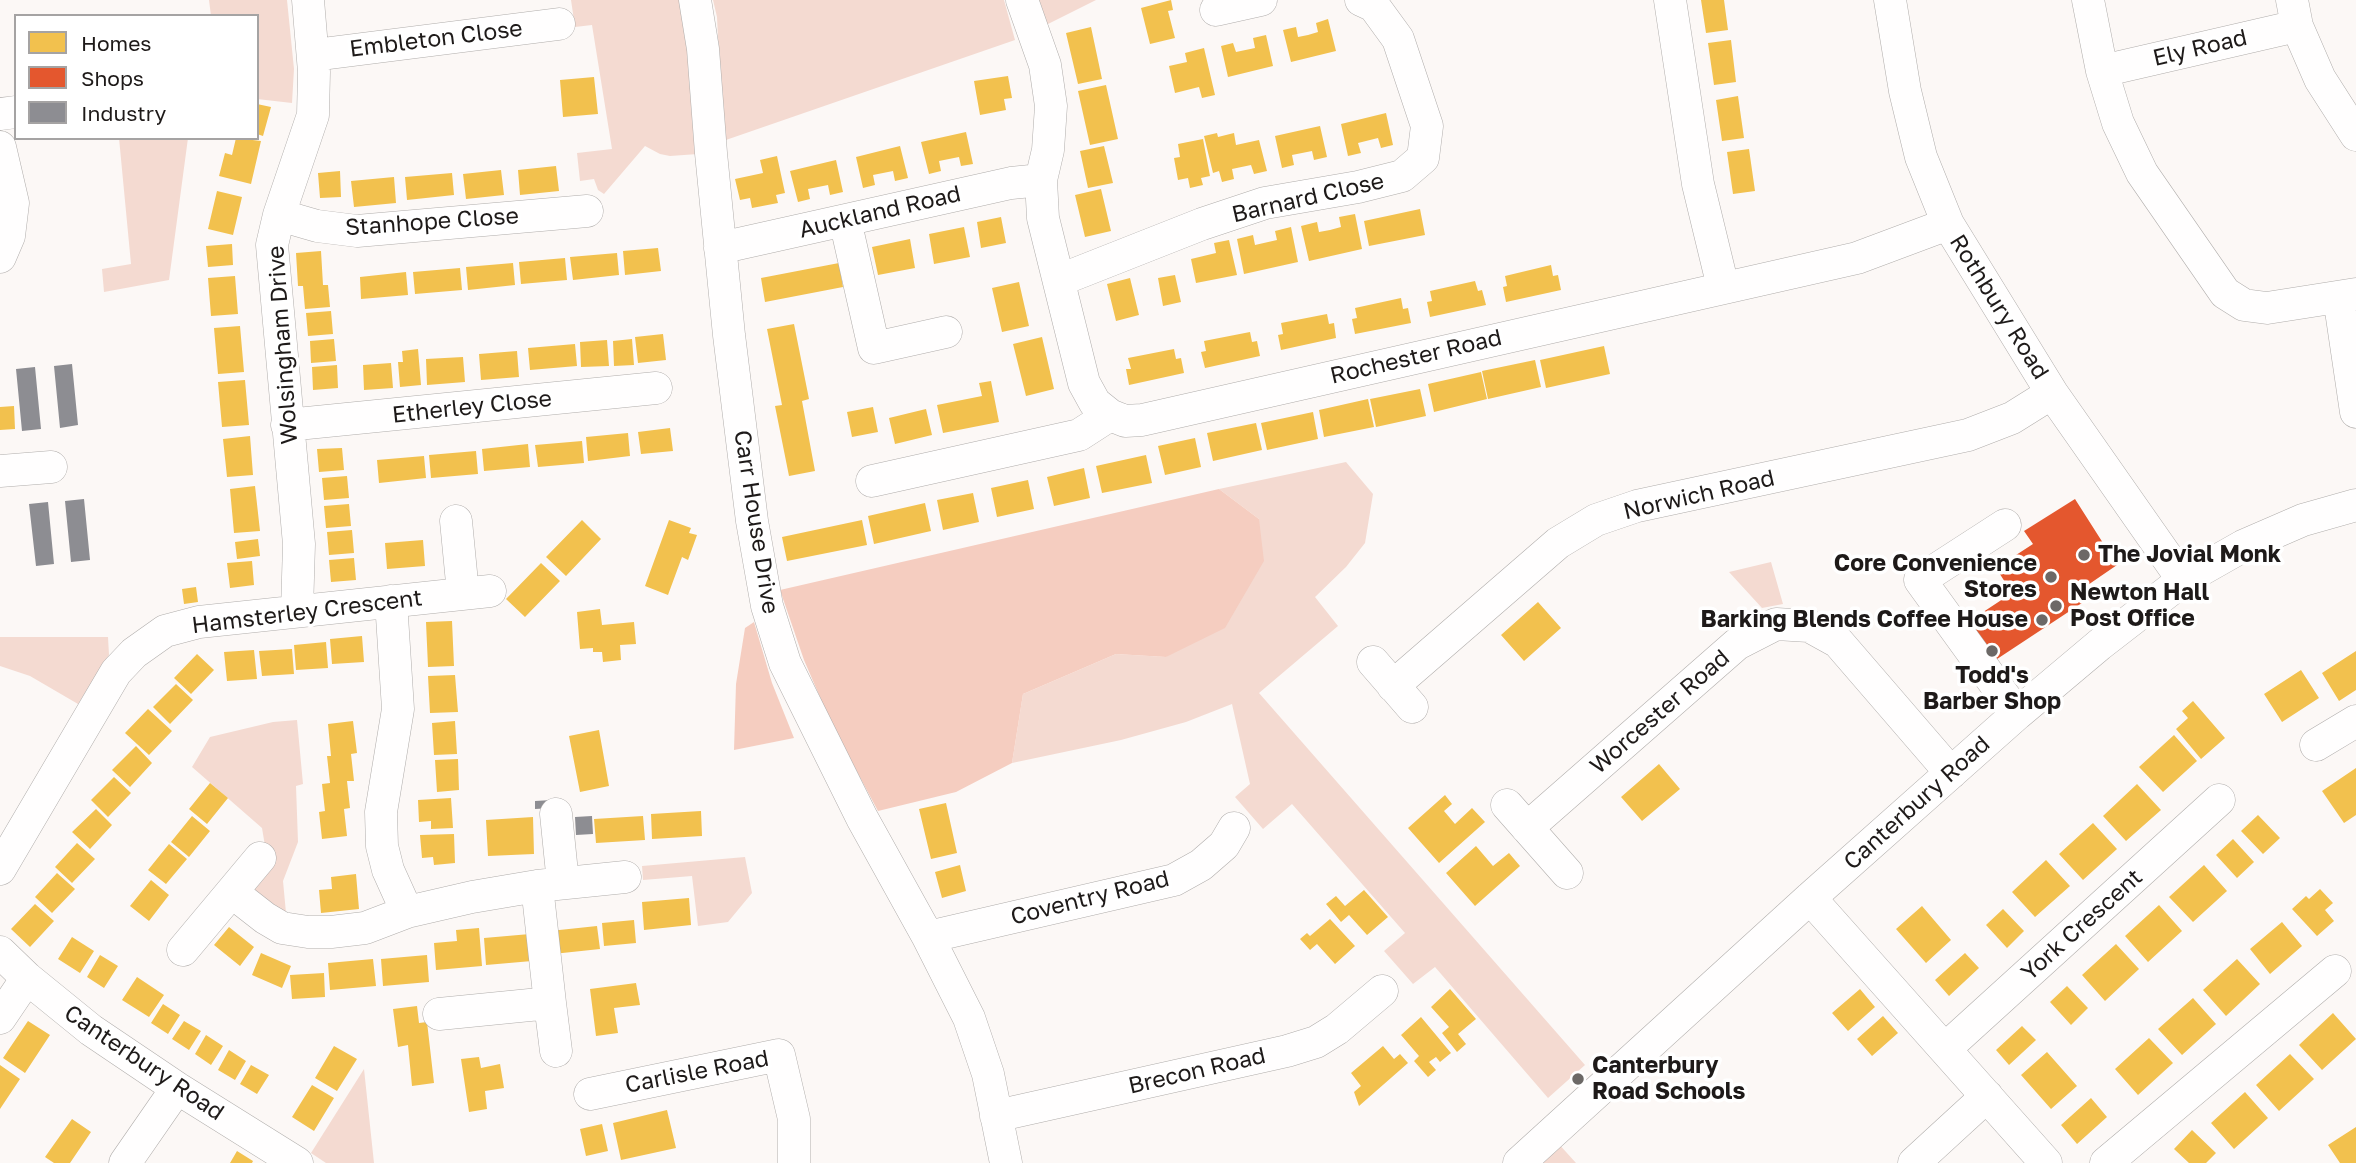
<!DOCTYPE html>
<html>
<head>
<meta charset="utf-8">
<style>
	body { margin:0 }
	#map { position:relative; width:2356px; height:1163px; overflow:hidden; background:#fcf8f6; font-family:"Golos Text",sans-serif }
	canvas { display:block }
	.legend { position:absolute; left:14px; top:14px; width:245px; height:126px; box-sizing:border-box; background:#fff; border:2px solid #a5a3a3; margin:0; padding:9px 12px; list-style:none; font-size:21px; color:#1e1a19 }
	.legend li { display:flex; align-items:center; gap:14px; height:35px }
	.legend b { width:35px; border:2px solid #a5a3a3 }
</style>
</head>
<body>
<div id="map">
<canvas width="2356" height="1163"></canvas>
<ul class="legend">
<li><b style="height:19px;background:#f2c14e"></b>Homes</li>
<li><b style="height:19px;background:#e4572e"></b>Shops</li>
<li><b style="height:19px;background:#8d8d92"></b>Industry</li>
</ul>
</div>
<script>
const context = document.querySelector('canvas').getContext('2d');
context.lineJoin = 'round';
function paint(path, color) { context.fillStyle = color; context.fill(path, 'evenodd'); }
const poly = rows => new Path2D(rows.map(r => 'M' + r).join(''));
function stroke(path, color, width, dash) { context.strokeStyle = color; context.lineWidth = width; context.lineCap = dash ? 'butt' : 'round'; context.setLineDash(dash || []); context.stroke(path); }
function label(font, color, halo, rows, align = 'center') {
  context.font = font + ' "Golos Text",sans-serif'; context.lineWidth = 7; context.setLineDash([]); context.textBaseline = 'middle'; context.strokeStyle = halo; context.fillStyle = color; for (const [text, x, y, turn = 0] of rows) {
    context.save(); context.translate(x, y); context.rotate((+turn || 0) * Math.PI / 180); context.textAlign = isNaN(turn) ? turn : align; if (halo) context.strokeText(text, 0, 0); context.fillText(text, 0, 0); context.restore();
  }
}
paint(poly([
	[209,0,287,0,294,69,292,103,257,99,257,16,211,16],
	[571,0,680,0,690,44,698,154,670,156,660,154,645,146,604,194,598,190,594,179,580,181,577,153,612,149,592,25,575,27],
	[713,0,1004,0,1015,40,723,141,717,17],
	[1035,0,1096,0,1044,26],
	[119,138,188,138,169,280,104,292,102,269,131,264],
	[1346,462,1373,494,1365,543,1346,567,1315,597,1338,626,1259,693,1585,1065,1548,1098,1435,967,1413,984,1384,951,1405,933,1292,804,1263,829,1235,797,1250,784,1232,704,1186,722,1121,740,1012,763,1023,694,1116,654,1166,657,1259,519,1219,489],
	[1771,562,1783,604,1762,608,1729,572],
	[0,637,108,637,109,655,78,704,30,676,0,666],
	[297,720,303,784,296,786,298,842,283,881,286,913,270,904,254,889,266,852,262,828,192,767,210,737,273,722],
	[745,857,752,893,728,922,698,926,692,876,643,880,642,866],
	[364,1069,374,1163,326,1163,311,1153],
	[1557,1142,1576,1163,1533,1163]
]), '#f4dad1');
paint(poly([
	[1219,489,1259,519,1264,561,1225,628,1166,657,1116,654,1023,694,1012,763,956,792,878,811,832,725,804,660,780,590],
	[754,622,772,683,794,738,734,750,736,684,745,628]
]), '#f5cdc0');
paint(poly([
	[1171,0,1173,10,1168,11,1175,38,1150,44,1141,8],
	[1701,0,1724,0,1728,30,1706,33],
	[1328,19,1336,51,1291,62,1283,30,1296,27,1298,37,1308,35,1318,32,1316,23],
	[1091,27,1102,79,1078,84,1066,33],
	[1266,35,1273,66,1228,77,1221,46,1233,43,1236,52,1255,48,1253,38],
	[1731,40,1736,82,1714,85,1708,43],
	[1204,48,1215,95,1202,98,1199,87,1175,93,1169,66,1187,62,1185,53],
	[1008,76,1012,98,1004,99,1006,110,980,115,974,81],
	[594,77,598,114,563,117,560,80],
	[1106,85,1118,139,1090,145,1078,91],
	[1738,96,1744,138,1722,141,1716,100],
	[257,104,271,107,263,136,257,134],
	[1386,113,1393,145,1381,148,1378,138,1358,143,1361,153,1348,156,1341,124],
	[1320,126,1327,157,1314,160,1312,151,1292,155,1294,165,1282,168,1275,136],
	[966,132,973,164,961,166,959,157,939,161,941,171,929,174,921,142],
	[1217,133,1218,137,1234,133,1236,145,1259,140,1267,171,1254,174,1251,165,1232,169,1234,179,1222,182,1219,171,1213,173,1204,136],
	[236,138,261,141,251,184,219,176,225,153,232,155],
	[1203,139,1210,176,1201,178,1203,185,1190,188,1188,178,1178,180,1174,158,1180,157,1178,144],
	[900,146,908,178,895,181,893,171,873,175,875,185,863,188,856,157],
	[1104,146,1113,183,1088,188,1080,151],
	[1749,149,1755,191,1733,194,1727,152],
	[777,156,785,193,776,195,778,203,752,208,750,198,740,200,735,179,763,173,760,160],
	[836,160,843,192,830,195,828,185,808,189,810,199,798,202,790,171],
	[556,166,559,191,520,195,518,170],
	[501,170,504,195,466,199,463,174],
	[340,171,341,197,320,198,318,173],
	[452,173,454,195,407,200,405,177],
	[394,177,396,203,354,207,351,181],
	[1101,189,1111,231,1085,237,1075,195],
	[217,191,242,197,233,235,208,229],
	[1420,209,1425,235,1369,246,1364,221],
	[1355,214,1362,249,1309,261,1301,226,1317,222,1319,232,1330,230,1341,227,1339,217],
	[1001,217,1006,243,981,248,977,222],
	[964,227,970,257,934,264,929,234],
	[1291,227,1298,262,1244,274,1237,239,1253,235,1255,245,1277,240,1275,231],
	[910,239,915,268,878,275,872,247],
	[1229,240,1237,275,1196,283,1191,259,1216,253,1214,243],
	[232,244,233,265,208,267,206,246],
	[658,248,661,271,625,275,623,251],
	[321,251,323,285,328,285,330,307,305,309,303,286,298,286,296,253],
	[617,253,619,275,573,280,570,257],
	[565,258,567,280,521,284,519,262],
	[513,263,515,285,468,290,466,267],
	[839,263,843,287,765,302,761,278],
	[1551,265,1553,276,1558,275,1561,290,1506,302,1503,287,1507,286,1505,276],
	[460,268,462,290,415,294,413,272],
	[406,272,408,295,361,299,360,277],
	[1175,275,1181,302,1163,306,1158,278],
	[235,276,238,314,211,316,208,278],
	[1130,278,1139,315,1116,321,1107,284],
	[1475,281,1478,291,1482,290,1486,305,1430,317,1427,302,1432,301,1430,291],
	[1019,282,1029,326,1002,332,992,288],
	[1401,298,1403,309,1408,308,1411,323,1355,334,1352,319,1357,318,1355,308],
	[331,311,333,334,308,336,306,313],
	[1327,314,1329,324,1334,323,1336,338,1281,350,1278,335,1283,334,1281,323],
	[794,324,809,399,802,401,815,471,789,476,775,406,782,405,767,329],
	[240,326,244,372,218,374,214,328],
	[1250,332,1252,342,1257,341,1260,356,1205,368,1201,352,1206,351,1204,341],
	[663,334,666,360,638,363,635,337],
	[1042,337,1054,389,1026,396,1013,344],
	[334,339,336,361,311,363,310,341],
	[632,339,634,365,614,366,613,341],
	[607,340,609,366,581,367,580,342],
	[575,344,577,366,530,370,528,348],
	[1604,346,1610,374,1546,388,1540,360],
	[418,349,421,385,400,387,398,362,403,362,402,351],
	[1174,349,1176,359,1181,358,1184,373,1129,385,1126,369,1131,369,1128,358],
	[517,351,519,377,481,380,479,354],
	[463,357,465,382,427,385,426,359],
	[1535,360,1541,387,1488,399,1482,371],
	[391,363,393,388,364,390,363,365],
	[337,365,338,388,313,390,312,367],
	[1481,372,1487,399,1434,412,1428,384],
	[245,380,249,425,222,427,218,382],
	[991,381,999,422,943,433,937,405,982,396,979,383],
	[1420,389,1426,416,1376,427,1370,399],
	[1368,399,1374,427,1324,437,1319,410],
	[14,406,15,429,0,430,0,407],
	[873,407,878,432,852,437,847,412],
	[926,409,932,435,895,444,889,418],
	[1313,412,1318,439,1267,450,1261,423],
	[1256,423,1262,450,1213,461,1207,433],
	[670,428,673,451,641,454,638,432],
	[628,433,630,456,588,461,586,437],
	[250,436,253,475,227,477,223,439],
	[1195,438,1201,467,1165,475,1158,446],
	[582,441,584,463,538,467,535,445],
	[528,444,530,467,484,471,482,449],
	[342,448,344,470,319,472,317,449],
	[476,451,478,474,431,478,429,455],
	[1146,455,1152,483,1102,493,1096,466],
	[424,456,426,478,379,483,377,460],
	[1084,468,1090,498,1054,506,1047,477],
	[347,476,349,498,324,500,322,478],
	[1028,480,1034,509,997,517,991,488],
	[255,486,260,531,234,533,230,489],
	[973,493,979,522,943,530,937,500],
	[925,503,931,531,874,544,868,516],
	[349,504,351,526,326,528,324,506],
	[582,520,601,539,566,576,546,557],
	[669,520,691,528,689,533,697,535,688,560,682,557,668,595,645,586],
	[862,520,867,545,787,561,782,537],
	[352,530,354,553,329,555,327,532],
	[258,539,260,556,237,559,235,542],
	[423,540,425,566,387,569,385,543],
	[354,558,356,580,331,582,329,560],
	[252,561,254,585,230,588,227,563],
	[541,563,560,581,525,617,506,599],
	[196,587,198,602,184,604,182,589],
	[1538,602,1561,628,1524,661,1501,635],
	[600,609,602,625,634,622,636,644,620,645,621,660,603,662,602,652,593,652,593,648,580,649,577,612],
	[452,621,454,666,428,667,426,622],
	[362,636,364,662,332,664,330,639],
	[326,642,328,668,296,670,294,645],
	[292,649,294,674,262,676,259,651],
	[254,650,257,679,227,681,224,652],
	[2356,651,2356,690,2339,701,2322,673],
	[197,654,214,670,191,694,174,678],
	[2301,670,2319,698,2282,722,2264,694],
	[455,675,458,712,430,713,428,676],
	[176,684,193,700,170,724,153,707],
	[2193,701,2225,738,2201,759,2176,729,2188,718,2182,711],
	[148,709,172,731,149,755,125,733],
	[353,721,357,753,351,754,354,781,347,781,350,808,344,809,347,836,322,839,319,812,325,811,322,784,330,783,327,756,331,756,328,724],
	[455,721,457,754,434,755,432,723],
	[599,730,609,786,580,792,569,736],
	[2174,735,2197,761,2163,792,2139,767],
	[136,746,152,763,130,787,112,770],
	[458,759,459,790,437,792,435,760],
	[1659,764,1680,789,1642,821,1621,797],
	[2356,768,2356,815,2344,823,2322,791],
	[114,777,131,793,108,817,91,800],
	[210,783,228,798,207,824,189,809],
	[2137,784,2161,810,2126,841,2103,816],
	[1445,795,1452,804,1444,811,1455,824,1472,808,1485,822,1439,863,1408,828],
	[451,798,453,828,431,829,431,821,419,822,418,800],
	[946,803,957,853,931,859,919,809],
	[96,809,112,825,90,849,72,832],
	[701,811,702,836,652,839,651,814],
	[2258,815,2280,838,2263,854,2241,831],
	[192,816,210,831,189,857,171,842],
	[643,816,645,840,596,843,594,819],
	[533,817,534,854,488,856,486,820],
	[2093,823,2117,849,2083,880,2059,854],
	[454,834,455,863,434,865,433,857,422,858,420,835],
	[2233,839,2254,862,2237,878,2216,855],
	[77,843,95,859,72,883,55,867],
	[169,844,187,859,166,884,148,870],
	[1476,846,1493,866,1509,853,1520,866,1475,906,1446,873],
	[2046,860,2070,886,2035,917,2012,892],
	[960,865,966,891,942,898,935,872],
	[2204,865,2227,891,2193,922,2169,897],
	[57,873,75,889,52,913,35,897],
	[356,874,359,909,321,913,319,890,332,889,331,877],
	[151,880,169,895,149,921,130,906],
	[2320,889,2333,903,2325,910,2334,921,2317,936,2292,909,2306,896,2309,899],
	[1364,890,1388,917,1367,935,1349,915,1341,922,1326,904,1336,896,1345,906],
	[689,898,691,925,644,930,642,902],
	[35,904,54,921,30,947,11,929],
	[2159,905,2182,931,2148,962,2125,936],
	[1922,906,1951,940,1926,963,1896,929],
	[2003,909,2024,931,2007,948,1986,925],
	[1330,919,1355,946,1335,964,1317,944,1310,950,1300,939,1307,933,1310,936],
	[634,920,636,943,604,946,602,923],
	[2282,922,2302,946,2270,974,2250,949],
	[597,926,600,949,553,954,550,931],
	[229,927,254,947,240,966,214,945],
	[479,928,482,966,436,970,434,943,457,941,456,930],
	[530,934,532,961,486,965,484,938],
	[72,937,94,951,80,973,58,959],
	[2116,944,2139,969,2105,1001,2082,975],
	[261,953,291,966,282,988,252,975],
	[1965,953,1979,968,1949,996,1935,980],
	[100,955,118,966,104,988,87,977],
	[427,955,429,982,383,986,381,959],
	[373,959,376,986,330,990,328,963],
	[2237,959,2260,984,2226,1016,2203,990],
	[324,973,325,997,292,999,290,975],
	[137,977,164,995,149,1017,122,1000],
	[636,983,640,1005,614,1008,618,1033,596,1036,590,989],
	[2067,986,2088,1008,2071,1025,2050,1002],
	[1450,989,1476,1019,1458,1034,1466,1044,1457,1052,1442,1033,1449,1027,1431,1007],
	[1860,989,1875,1007,1848,1031,1832,1013],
	[2193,998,2216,1024,2182,1055,2158,1029],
	[163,1004,180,1015,168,1034,151,1023],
	[417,1006,419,1023,427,1022,434,1083,412,1086,408,1045,398,1047,393,1009],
	[2333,1013,2356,1039,2322,1070,2299,1045],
	[1883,1016,1898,1033,1872,1056,1857,1039],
	[1421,1017,1451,1053,1440,1062,1436,1057,1429,1062,1436,1070,1428,1077,1414,1061,1419,1056,1401,1035],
	[28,1021,50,1035,25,1073,3,1058],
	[184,1021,201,1031,189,1050,172,1039],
	[2022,1026,2036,1040,2009,1065,1996,1050],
	[206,1035,223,1046,211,1065,195,1054],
	[2149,1038,2173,1063,2138,1095,2115,1069],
	[334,1046,357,1059,337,1091,315,1078],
	[1383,1046,1394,1059,1400,1054,1408,1063,1359,1106,1354,1092,1361,1086,1351,1073],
	[229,1050,246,1061,235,1080,218,1070],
	[2047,1052,2077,1086,2051,1109,2021,1075],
	[2290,1054,2314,1079,2279,1111,2256,1085],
	[479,1057,481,1068,500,1064,504,1088,485,1091,487,1109,469,1112,461,1059],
	[0,1065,20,1079,0,1109],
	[251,1065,269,1075,257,1094,240,1084],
	[312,1085,334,1098,314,1131,292,1117],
	[2245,1092,2268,1118,2234,1149,2211,1123],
	[2091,1098,2107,1117,2077,1144,2061,1125],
	[667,1110,676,1148,621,1160,613,1123],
	[72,1119,91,1132,70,1163,54,1163,45,1157],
	[602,1124,608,1151,586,1156,580,1129],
	[2356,1127,2356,1163,2340,1163,2328,1145],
	[2192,1130,2216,1153,2206,1163,2189,1163,2174,1149],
	[237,1151,253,1161,252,1163,230,1163]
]), '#f2c14e');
paint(poly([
	[2075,499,2117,565,2082,589,2088,599,1991,663,1965,624,2012,593,1996,568,2033,544,2024,531]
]), '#e4572e');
paint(poly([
	[72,364,78,425,60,428,54,366],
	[35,367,41,429,22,431,16,369],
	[84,499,90,560,71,562,65,501],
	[48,502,54,564,36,566,29,504],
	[552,800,552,808,535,809,535,801],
	[592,816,593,834,576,835,575,817]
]), '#8d8d92');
const minor = poly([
	[695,0,703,49,711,153,729,335,752,521,767,606,785,663,862,818,928,937,969,1018,988,1074,1006,1163],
	[1022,0,1045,65,1051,106,1048,150,1041,180,1043,218,1084,383,1095,403,1110,415,1125,421,1142,420,1857,258,1948,224],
	[1670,0,1698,184,1723,287],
	[1890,0,1905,91,1921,157,1948,224,2052,393,2183,580],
	[2088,0,2102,71,2118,123,2142,173,2225,293,2244,305,2267,308,2356,294],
	[2292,0,2297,26,2320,79,2356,135],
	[1216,10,1261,0],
	[314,55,559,24],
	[2102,71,2297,26],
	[0,114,16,112],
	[0,147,13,203,9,236,0,257],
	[279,215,317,226,357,231,587,211],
	[845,220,874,348,946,332],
	[720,248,1011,183,1041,180],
	[1060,280,1202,224,1265,203,1358,187,1402,176,1423,158,1427,126,1398,39,1374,6,1361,0],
	[2339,297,2356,412],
	[287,425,656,388],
	[0,471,51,467],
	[872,481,1079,435,1110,415],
	[456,521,463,593],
	[2005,525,1920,580,2017,714],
	[391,601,398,709,381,812,382,846,388,870,407,912],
	[297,611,299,544,272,245,279,215,313,115,314,72,308,0],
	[1373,662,1412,707],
	[1393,686,1558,543,1596,520,1637,506,1968,435,2012,418,2052,393],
	[2316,745,2356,721],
	[1507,805,1567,873],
	[556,814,563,883],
	[1527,828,1737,644,1776,624,1809,626,1838,642,1951,773],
	[0,869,116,672,134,653,165,631,199,622,490,591],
	[233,893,265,918,282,928,308,932,331,932,365,928,407,912,472,897,537,886,625,877],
	[1810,898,2046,1163],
	[928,937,1174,880,1201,865,1224,845,1234,828],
	[183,950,260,858],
	[0,952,27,978,91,1030,177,1088,297,1163],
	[550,1003,556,1051],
	[439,1014,550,1003,537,886],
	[0,1018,27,978],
	[1945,1049,2219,800],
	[590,1094,779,1055,794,1119,794,1163],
	[996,1116,1287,1051,1316,1042,1337,1029,1382,991],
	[125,1163,177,1088],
	[1519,1163,1810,898,2017,714,2099,645,2183,580,2243,546,2303,520,2356,505],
	[1914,1163,1987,1096],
	[2106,1163,2335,971]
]);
stroke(minor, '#b0adab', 33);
stroke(minor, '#fffefe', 32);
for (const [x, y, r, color] of [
	[2084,555,7,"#6c6866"],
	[2051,577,7,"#6c6866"],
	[2056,606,7,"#6c6866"],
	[2042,620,7,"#6c6866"],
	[1992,651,7,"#6c6866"],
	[1578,1079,7,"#6c6866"]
]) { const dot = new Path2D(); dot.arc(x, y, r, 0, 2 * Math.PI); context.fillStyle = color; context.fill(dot); stroke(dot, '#fff', 2.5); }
label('23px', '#1e1a19', '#fff', [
	["Embleton Close",436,39,-7],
	["Ely Road",2200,48,-13],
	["Barnard Close",1308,198,-13],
	["Auckland Road",880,212,-13],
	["Stanhope Close",432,222,-4],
	["Rothbury Road",1999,307,58],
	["Wolsingham Drive",283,345,-94],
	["Rochester Road",1416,357,-13],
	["Etherley Close",472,407,-6],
	["Norwich Road",1699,495,-13],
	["Carr House Drive",756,522,81],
	["Hamsterley Crescent",307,612,-7],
	["Worcester Road",1660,712,-41],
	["Canterbury Road",1917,803,-42],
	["Coventry Road",1090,898,-14],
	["York Crescent",2082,925,-42],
	["Canterbury Road",144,1063,34],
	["Brecon Road",1197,1071,-13],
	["Carlisle Road",697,1072,-11]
]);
label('bold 23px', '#1e1a19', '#fff', [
	["The Jovial Monk",2098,555],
	["Core Convenience",2037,564,"right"],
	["Stores",2037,590,"right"],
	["Newton Hall",2070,593],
	["Post Office",2070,619],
	["Barking Blends Coffee House",2028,620,"right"],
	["Todd's",1992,676,"center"],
	["Barber Shop",1992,702,"center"],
	["Canterbury",1592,1066],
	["Road Schools",1592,1092]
], 'left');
</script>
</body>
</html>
